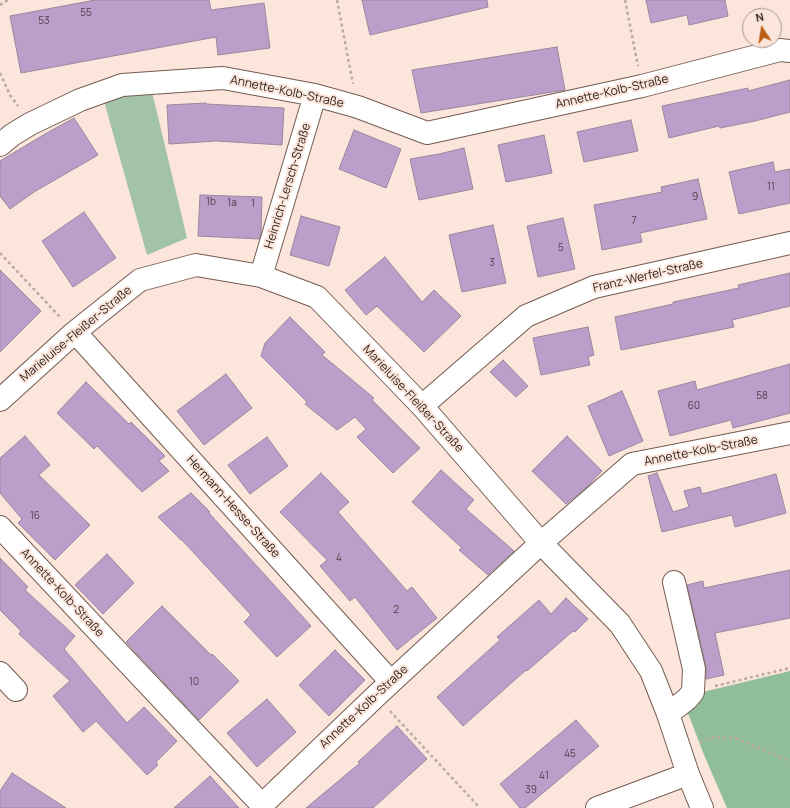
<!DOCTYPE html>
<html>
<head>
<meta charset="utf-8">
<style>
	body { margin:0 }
	#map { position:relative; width:790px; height:808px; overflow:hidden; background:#fce5db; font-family:Manrope,sans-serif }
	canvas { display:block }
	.north { position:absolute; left:742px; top:8px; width:40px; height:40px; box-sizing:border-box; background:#fce5db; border:1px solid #a9978f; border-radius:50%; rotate:348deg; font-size:11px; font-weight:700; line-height:16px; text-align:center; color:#2d231e }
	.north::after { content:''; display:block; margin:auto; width:14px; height:18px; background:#ba5c12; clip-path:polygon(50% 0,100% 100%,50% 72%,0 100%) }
</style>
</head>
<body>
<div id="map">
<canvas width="790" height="808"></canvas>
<div class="north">N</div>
</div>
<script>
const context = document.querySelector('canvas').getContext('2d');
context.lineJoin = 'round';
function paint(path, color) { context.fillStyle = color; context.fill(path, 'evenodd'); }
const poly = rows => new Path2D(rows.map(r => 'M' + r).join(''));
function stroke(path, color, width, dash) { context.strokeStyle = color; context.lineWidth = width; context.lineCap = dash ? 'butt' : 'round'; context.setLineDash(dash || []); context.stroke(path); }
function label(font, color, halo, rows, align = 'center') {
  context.font = font + ' Manrope,sans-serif'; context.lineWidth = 4; context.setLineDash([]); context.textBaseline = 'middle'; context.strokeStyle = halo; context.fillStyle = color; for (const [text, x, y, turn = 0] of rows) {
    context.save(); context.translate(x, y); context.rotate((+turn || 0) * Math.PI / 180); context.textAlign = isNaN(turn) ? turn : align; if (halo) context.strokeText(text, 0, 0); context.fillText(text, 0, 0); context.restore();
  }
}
paint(poly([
	[148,75,187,238,147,255,100,87]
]), '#a2c3aa');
paint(poly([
	[790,671,790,808,727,808,704,755,686,708,703,692]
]), '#90be9b');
const building = poly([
	[95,0,209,0,211,10,264,3,270,48,218,55,216,37,21,73,10,16,95,0],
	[362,0,487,0,488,7,370,35,362,0],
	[646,0,725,0,728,16,689,25,687,15,651,23,646,0],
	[557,47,565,90,421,113,412,70,557,47],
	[790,80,790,112,755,121,720,128,719,126,669,138,662,106,748,88,748,91,790,80],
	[206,103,206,104,284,108,282,145,217,141,169,144,167,105,206,103],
	[74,118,98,155,34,192,10,209,0,196,0,161,45,134,74,118],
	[631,120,638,151,584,162,577,132,631,120],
	[354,130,401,149,386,188,339,169,354,130],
	[544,135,552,173,506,182,498,145,544,135],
	[464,148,473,189,419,200,410,159,439,154,464,148],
	[773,162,775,172,790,169,790,203,739,214,729,172,773,162],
	[698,179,707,219,640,233,642,242,602,250,594,205,662,192,661,187,698,179],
	[200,195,262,197,261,233,259,239,198,236,200,195],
	[84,212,116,258,73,287,42,241,84,212],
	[301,216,340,227,329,266,290,255,301,216],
	[563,218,575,269,538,277,527,226,563,218],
	[493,225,506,283,462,292,449,235,493,225],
	[385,257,422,302,434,290,461,316,424,352,377,306,366,315,345,290,385,257],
	[0,270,41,311,0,352,0,270],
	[790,273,790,306,732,320,734,327,621,350,615,317,673,304,673,302,739,288,738,285,790,273],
	[290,317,325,352,322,355,374,398,372,400,420,448,393,473,357,437,366,429,355,417,337,430,305,404,307,402,261,356,265,343,290,317],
	[588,327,594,355,588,357,590,365,541,375,533,338,588,327],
	[503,360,528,386,516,397,490,372,503,360],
	[790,364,790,413,733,428,731,420,670,436,658,391,695,381,697,390,790,364],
	[226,374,252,408,204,445,177,411,226,374],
	[86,382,129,424,131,422,165,456,159,461,169,471,142,492,97,446,94,449,57,413,86,382],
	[622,391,643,441,609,456,588,406,622,391],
	[25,436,50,465,39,475,90,525,55,560,18,523,22,519,0,493,0,458,25,436],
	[567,436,602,471,586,488,566,504,532,471,567,436],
	[267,437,288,466,250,494,228,465,267,437],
	[441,470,474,500,466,509,514,551,488,575,459,550,462,548,412,502,441,470],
	[321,473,349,502,338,512,407,591,412,587,437,618,397,650,355,597,350,601,320,566,327,560,280,512,321,473],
	[657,473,673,512,689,507,684,491,700,487,702,494,776,474,786,513,735,527,732,515,662,532,648,476,657,473],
	[191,493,210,512,209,513,311,626,277,657,244,622,251,615,182,540,181,540,158,517,191,493],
	[107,554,134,583,103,614,75,585,107,554],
	[0,558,28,587,25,590,75,636,64,649,127,723,144,707,177,741,156,762,158,765,147,775,96,721,83,732,53,696,70,681,19,634,21,631,0,610,0,558],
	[790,570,790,618,715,633,724,675,706,679,706,666,687,585,703,581,704,588,790,570],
	[566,598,588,619,575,632,573,631,527,671,526,670,463,726,437,697,500,640,497,637,539,600,551,614,566,598],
	[162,606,211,655,212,654,239,681,199,720,126,642,162,606],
	[335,650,365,680,329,716,299,685,335,650],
	[267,699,296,732,257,767,227,733,267,699],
	[576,720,599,746,525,808,520,808,500,784,576,720],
	[397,726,427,759,373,808,306,808,360,763,358,762,397,726],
	[12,773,66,808,0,808,0,791,12,773],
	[210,776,239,808,174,808,210,776]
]);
paint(building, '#bb9eca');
stroke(building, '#97899e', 1);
const minor = poly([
	[0,145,12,135,30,124,80,100,122,85,223,78,315,95,358,107,427,133,642,86,780,50,790,51],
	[261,276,315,95],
	[75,332,391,682],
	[0,400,75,332,140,280,196,265,261,276,317,297,422,406,541,543,620,624,651,671,668,714,688,774,702,808],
	[422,406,526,316,594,287,790,243],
	[0,527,262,805,376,696,541,543,632,464,790,433],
	[0,673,16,690],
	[668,714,687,699,693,692,694,669,674,582],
	[597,808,688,774]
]);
stroke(minor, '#745c51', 24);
stroke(poly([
	[337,0,353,84],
	[625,0,638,66],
	[0,5,8,0],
	[0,73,10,95,18,106],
	[0,253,60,317],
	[715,686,790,668],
	[390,711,480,808],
	[700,742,715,737,735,738,790,761]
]), '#bca9a1', 2.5, [3, 3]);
stroke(minor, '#fff', 22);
label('10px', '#504249', null, [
	["55",86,13],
	["53",44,21],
	["11",771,187],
	["9",695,197],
	["1b",211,202],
	["1a",232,203],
	["1",253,204],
	["7",634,221],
	["5",561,248],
	["3",492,263],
	["58",762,396],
	["60",694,406],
	["16",35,516],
	["4",339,558],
	["2",396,610],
	["10",194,682],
	["45",570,754],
	["41",544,776],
	["39",531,790]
]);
label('12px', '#2d231e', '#fce5db', [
	["Annette-Kolb-Straße",287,92,12],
	["Annette-Kolb-Straße",612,92,-13],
	["Heinrich-Lersch-Straße",288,186,-73],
	["Franz-Werfel-Straße",648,276,-13],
	["Marieluise-Fleißer-Straße",76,334,-40],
	["Marieluise-Fleißer-Straße",413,399,47],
	["Annette-Kolb-Straße",701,451,-11],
	["Hermann-Hesse-Straße",233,507,48],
	["Annette-Kolb-Straße",62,593,47],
	["Annette-Kolb-Straße",364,707,-43]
]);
</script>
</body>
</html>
